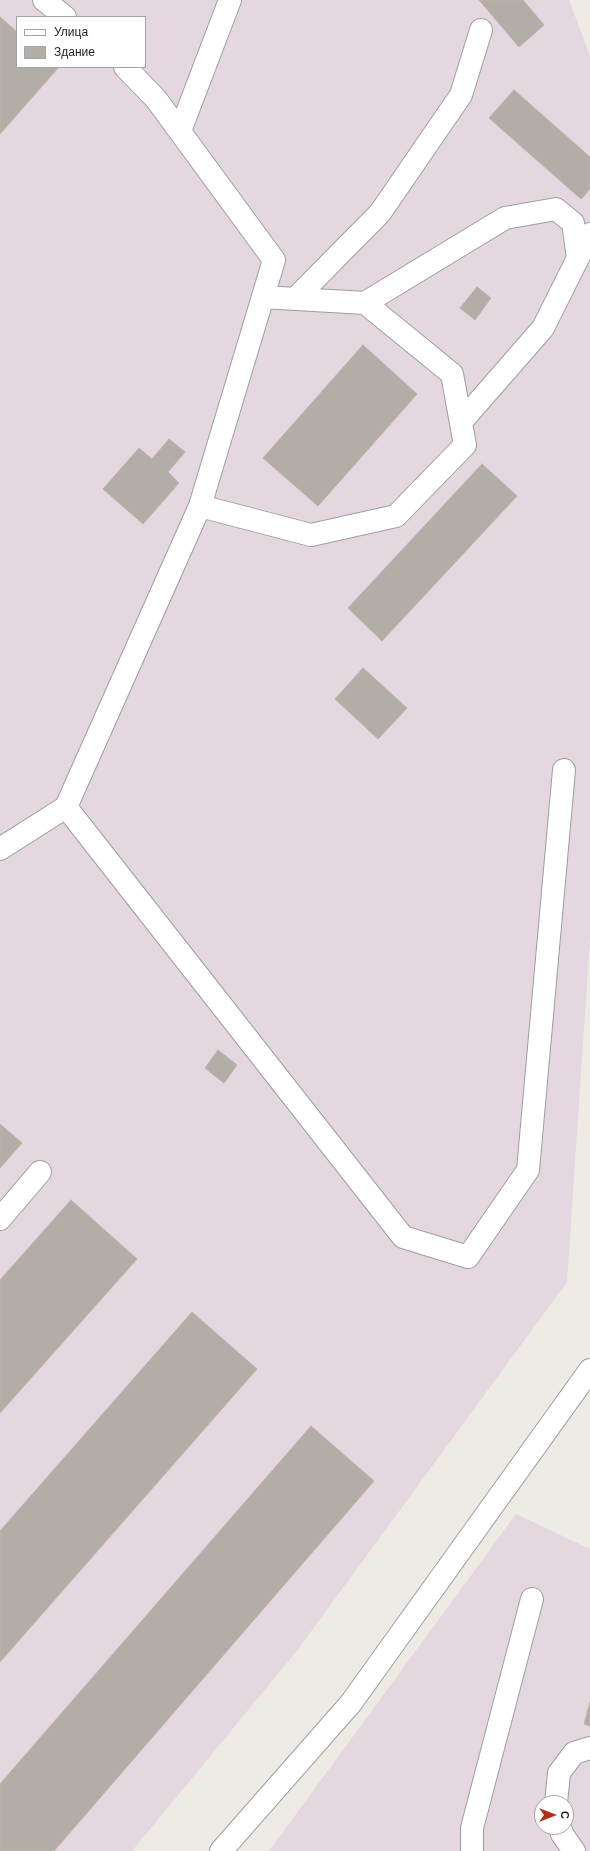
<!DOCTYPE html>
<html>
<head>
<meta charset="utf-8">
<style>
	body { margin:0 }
	#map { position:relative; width:590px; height:1851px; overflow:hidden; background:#edebe4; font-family:Arial,sans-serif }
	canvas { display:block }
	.legend { position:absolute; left:16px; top:16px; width:130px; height:52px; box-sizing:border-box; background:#fff; border:1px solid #a5a5a5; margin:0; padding:5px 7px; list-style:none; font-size:12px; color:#1d1d1d }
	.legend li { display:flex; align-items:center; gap:8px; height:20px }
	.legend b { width:20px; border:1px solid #a5a5a5 }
	.north { position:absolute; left:534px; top:1795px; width:40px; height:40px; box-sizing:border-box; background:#fff; border:1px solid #a5a5a5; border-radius:50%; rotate:90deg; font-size:11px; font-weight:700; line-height:16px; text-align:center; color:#1d1d1d }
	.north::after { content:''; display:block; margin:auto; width:14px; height:18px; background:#b12e19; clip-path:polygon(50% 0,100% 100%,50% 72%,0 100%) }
</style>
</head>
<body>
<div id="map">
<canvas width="590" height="1851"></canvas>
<ul class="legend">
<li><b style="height:5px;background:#fff"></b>Улица</li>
<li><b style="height:11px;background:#b2ada7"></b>Здание</li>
</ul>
<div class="north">С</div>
</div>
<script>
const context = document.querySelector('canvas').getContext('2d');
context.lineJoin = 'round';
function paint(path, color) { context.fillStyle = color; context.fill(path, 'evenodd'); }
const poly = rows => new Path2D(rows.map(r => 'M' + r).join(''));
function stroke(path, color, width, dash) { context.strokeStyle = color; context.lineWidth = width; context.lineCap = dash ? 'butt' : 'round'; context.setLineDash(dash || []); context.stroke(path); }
paint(poly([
	[0,0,569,0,590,56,590,939,567,1282,296,1652,132,1851,0,1851],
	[17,17,145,17,145,67,17,67],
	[516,1514,590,1549,590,1851,269,1851],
	[542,1803,566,1803,566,1827,542,1827]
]), '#e5d7e0');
const building = poly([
	[479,0,523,0,544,25,519,47,479,0],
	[0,17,17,32,17,67,58,68,0,134,0,17],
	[514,90,590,157,590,189,581,199,489,118,514,90],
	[477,287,491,298,475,320,460,308,477,287],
	[363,345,417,394,318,506,263,458,363,345],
	[169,439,185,452,168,472,179,483,143,524,103,489,139,448,152,459,169,439],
	[482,464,517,496,382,641,348,608,482,464],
	[363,668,407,708,378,739,335,699,363,668],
	[218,1050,237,1065,224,1083,205,1068,218,1050],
	[0,1124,22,1143,0,1168,0,1124],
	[71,1200,137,1259,0,1413,0,1280,71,1200],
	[192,1312,257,1369,0,1662,0,1531,192,1312],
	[311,1426,374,1481,54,1851,0,1851,0,1784,311,1426],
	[590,1702,590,1726,584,1724,590,1702]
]);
paint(building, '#b2ada7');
stroke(building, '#bdb4a8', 1);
const minor = poly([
	[44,0,65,17],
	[180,131,230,0],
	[295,299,380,213,461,95,481,30],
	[365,303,505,218,556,209,573,223,578,258],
	[461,422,543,328,590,234],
	[200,506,311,535,396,516,465,445,452,374,365,303,263,297],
	[66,807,403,1237,468,1257,528,1170,564,770],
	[0,849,66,807,200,506,274,260,156,99,125,67],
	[0,1219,40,1172],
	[556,1803,559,1773,574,1753,590,1748],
	[560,1827,562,1834,574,1851],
	[221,1851,351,1703,590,1370],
	[472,1851,472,1828,532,1599]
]);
stroke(minor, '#9e9e9e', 24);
stroke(minor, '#fff', 22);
</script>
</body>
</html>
